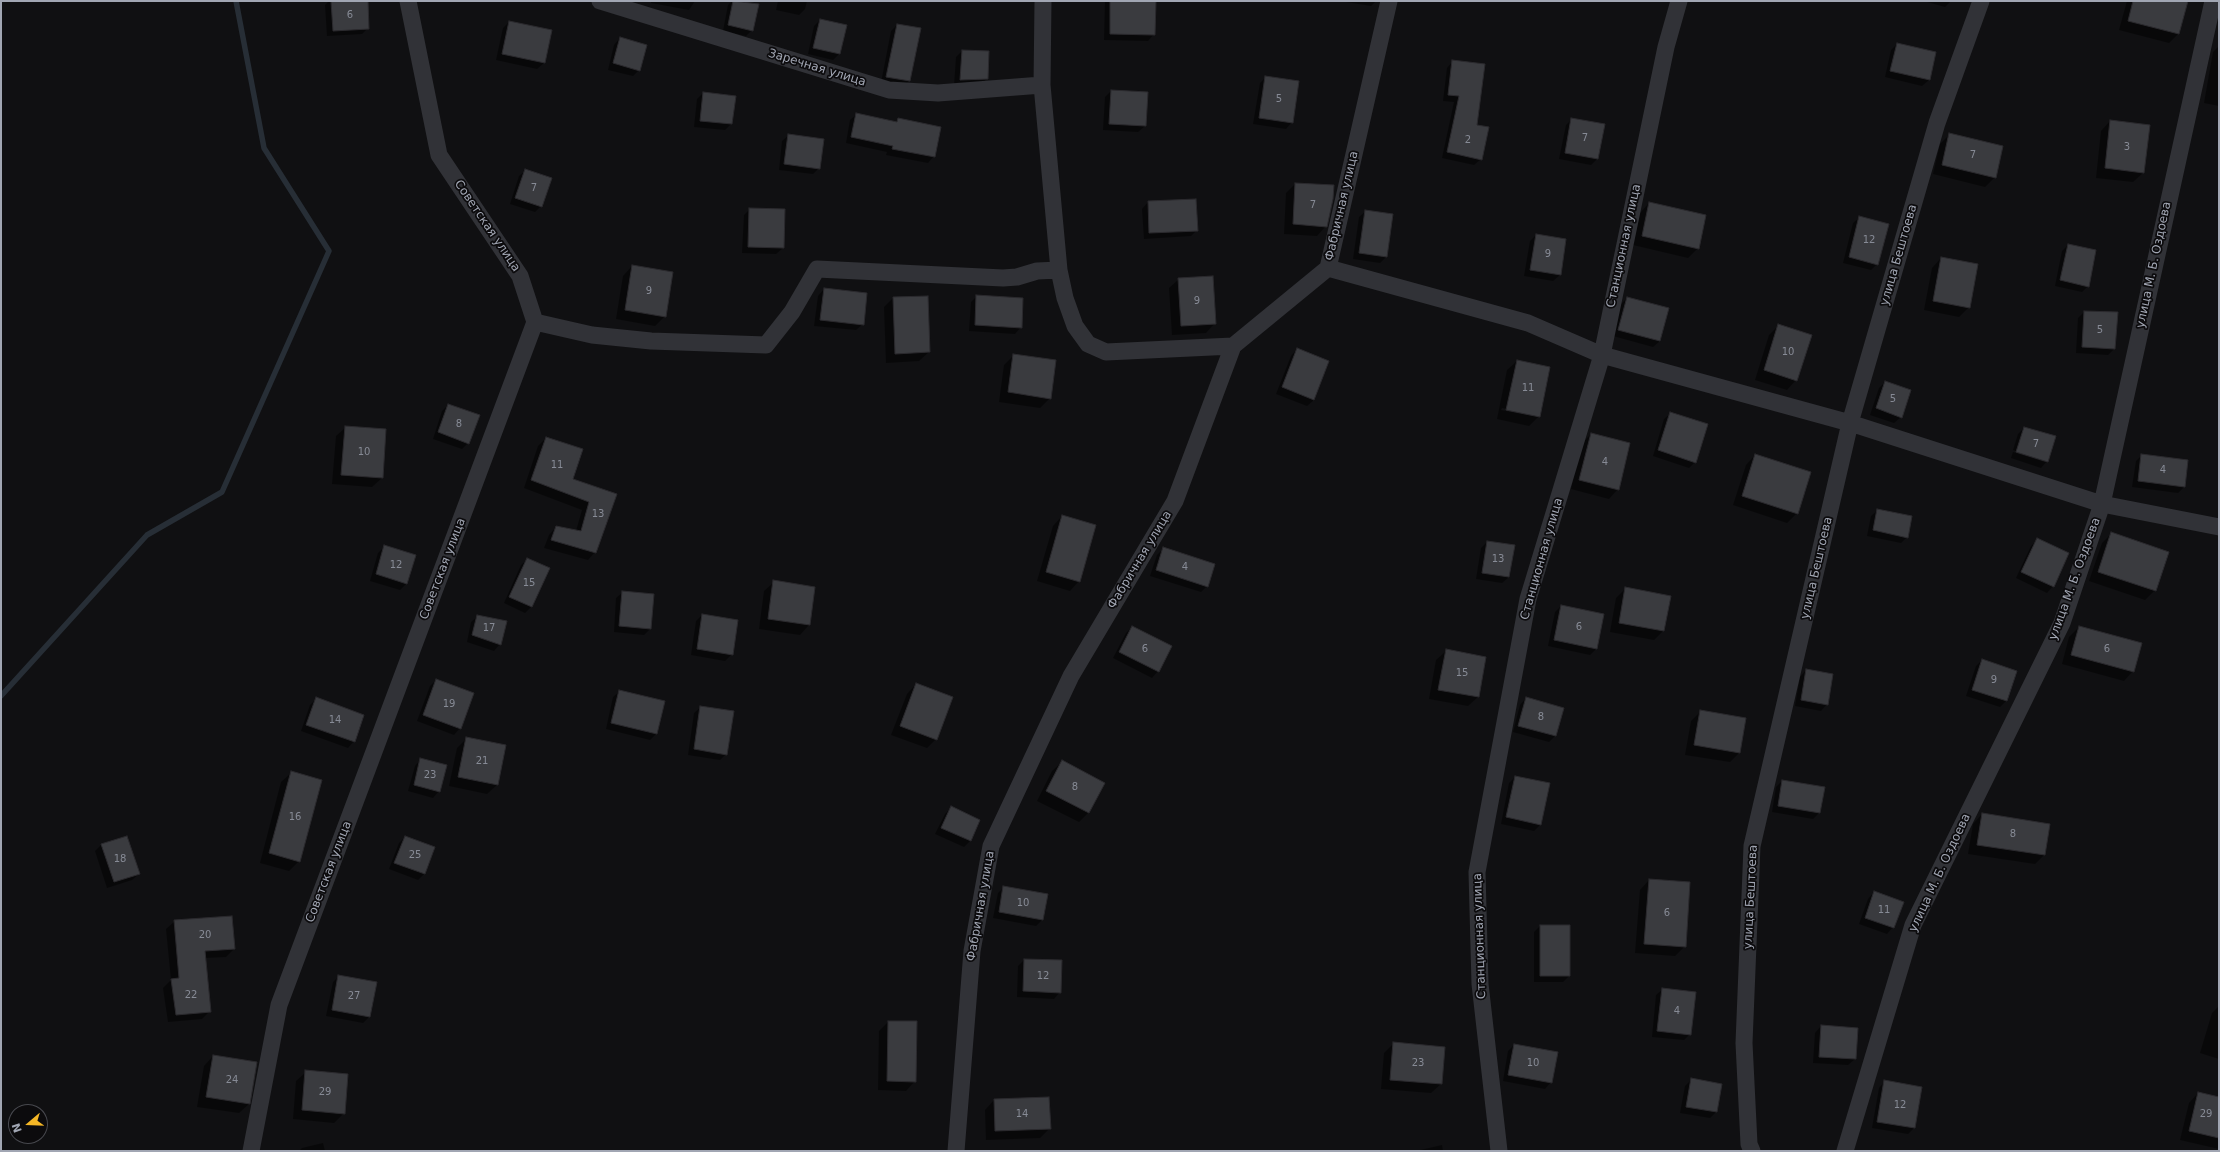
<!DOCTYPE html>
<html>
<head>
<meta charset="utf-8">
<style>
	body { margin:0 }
	#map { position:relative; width:2220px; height:1152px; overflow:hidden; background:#101012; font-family:"DejaVu Sans",sans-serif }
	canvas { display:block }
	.frame { position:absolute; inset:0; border:2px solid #a1a6b3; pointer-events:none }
	.north { position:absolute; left:8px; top:1104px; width:40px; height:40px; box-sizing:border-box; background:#0c0b0d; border:1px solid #48494f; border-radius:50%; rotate:251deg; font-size:11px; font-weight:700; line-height:16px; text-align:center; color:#a1a6b3 }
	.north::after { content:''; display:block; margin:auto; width:14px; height:18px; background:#f5b726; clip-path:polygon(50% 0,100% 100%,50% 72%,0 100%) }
</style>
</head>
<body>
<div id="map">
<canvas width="2220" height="1152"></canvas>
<div class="frame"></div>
<div class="north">N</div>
</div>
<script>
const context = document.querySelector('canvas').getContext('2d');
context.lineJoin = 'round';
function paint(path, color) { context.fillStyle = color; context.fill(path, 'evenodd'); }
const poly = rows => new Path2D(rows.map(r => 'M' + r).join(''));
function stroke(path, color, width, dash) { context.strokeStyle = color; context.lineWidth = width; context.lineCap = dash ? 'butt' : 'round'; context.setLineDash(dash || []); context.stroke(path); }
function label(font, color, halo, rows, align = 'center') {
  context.font = font + ' "DejaVu Sans",sans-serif'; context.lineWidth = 3.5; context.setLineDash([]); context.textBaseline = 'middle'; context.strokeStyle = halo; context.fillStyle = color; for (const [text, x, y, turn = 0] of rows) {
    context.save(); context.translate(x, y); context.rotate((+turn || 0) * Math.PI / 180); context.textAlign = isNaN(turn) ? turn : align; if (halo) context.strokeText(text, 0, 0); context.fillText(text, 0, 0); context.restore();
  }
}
paint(poly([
	[329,1,367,1,368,28,362,34,327,36,325,5],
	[651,1,695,1,689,10,651,3],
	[732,1,757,4,752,30,746,36,723,31,728,5],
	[778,1,807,1,805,9,799,15,776,10],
	[1105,1,1137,1,1154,34,1148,41,1104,40],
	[1340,1,1376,1,1371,6],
	[1924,1,1951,1,1945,7],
	[2127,1,2187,1,2178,34,2169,43,2119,30],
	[820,20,846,26,839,54,833,60,808,54,814,26],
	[509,22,544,63,537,69,496,60,503,28],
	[897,25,909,81,903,87,881,83,891,31],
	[620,38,639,70,633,76,608,70,614,45],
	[1897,44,1935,53,1929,80,1922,86,1885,77,1891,50],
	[2219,46,2219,106,2204,103,2213,52],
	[962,51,987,79,980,85,954,86,956,57],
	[1453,61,1481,159,1474,165,1442,158,1454,102,1443,101,1447,68],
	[1266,77,1292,122,1286,129,1253,124,1260,83],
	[1111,91,1145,126,1138,132,1103,130,1105,97],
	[703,93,734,97,731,124,725,130,694,127,697,99],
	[857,114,896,122,898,119,934,156,928,163,886,155,887,152,846,143,850,120],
	[1572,119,1597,159,1591,165,1559,159,1566,125],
	[2110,121,2143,173,2133,182,2096,178,2101,131],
	[1950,134,1995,177,1985,187,1933,174,1940,144],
	[789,135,819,168,813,174,779,170,782,141],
	[526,170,541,206,535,212,510,204,519,176],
	[1295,184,1326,226,1317,236,1284,234,1286,193],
	[1148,202,1197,230,1191,236,1144,239,1142,209],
	[1649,203,1698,248,1688,258,1633,245,1640,213],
	[750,209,783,248,776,254,742,253,744,215],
	[1366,211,1386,257,1380,263,1353,259,1359,217],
	[1860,217,1877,264,1871,270,1843,263,1853,223],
	[1536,235,1565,239,1560,275,1553,281,1524,276,1530,241],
	[2068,245,2088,286,2082,292,2055,286,2062,251],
	[1941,258,1969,307,1959,317,1924,310,1932,268],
	[632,266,665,316,655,326,616,319,623,276],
	[1179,279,1215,323,1206,333,1172,335,1169,288],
	[824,289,863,324,856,330,814,326,818,296],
	[977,296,1021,327,1015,334,969,331,971,302],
	[893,298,929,352,919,361,886,363,884,307],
	[1627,298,1668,308,1660,341,1653,347,1613,336,1621,304],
	[2084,312,2114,349,2108,355,2076,353,2078,318],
	[1779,325,1796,380,1787,390,1755,380,1769,335],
	[1297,349,1314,400,1307,406,1276,394,1291,356],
	[1014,355,1050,398,1040,408,999,402,1004,365],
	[1517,361,1539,416,1529,426,1497,419,1507,370],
	[1502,408,1533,414,1533,416,1501,410],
	[1885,382,1901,417,1894,423,1870,415,1879,388],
	[448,405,468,443,462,449,433,439,442,411],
	[1671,413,1695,462,1689,468,1653,456,1664,419],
	[346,427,382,478,372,487,332,484,336,436],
	[2024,428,2047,461,2041,468,2011,458,2013,452,2045,462,2045,460,2013,450,2018,434],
	[1591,434,1618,489,1609,499,1571,489,1581,444],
	[546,438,572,480,615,495,595,552,588,560,544,548,549,535,556,527,576,531,582,510,524,488,538,446],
	[1755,455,1797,513,1787,523,1733,505,1746,465],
	[2142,455,2184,487,2178,493,2132,487,2136,461],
	[1878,510,1907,537,1901,543,1867,536,1871,516],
	[1062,516,1079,581,1070,591,1037,581,1053,526],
	[2111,534,2155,590,2145,600,2089,581,2102,543],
	[2037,540,2053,586,2047,593,2016,578,2031,546],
	[1487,542,1509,577,1502,583,1476,579,1481,548],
	[385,546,406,584,400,590,370,581,378,553],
	[1164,548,1207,586,1201,592,1150,576,1157,555],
	[528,559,548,569,531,607,525,613,504,603,521,565],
	[774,582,814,587,809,625,800,635,759,629,764,591],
	[1626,588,1663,631,1654,640,1610,632,1616,598],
	[623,592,650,629,644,635,614,632,616,598],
	[1561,606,1596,649,1590,655,1548,646,1555,612],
	[702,615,732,654,725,661,691,655,696,621],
	[478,616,500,644,494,651,467,642,471,622],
	[1132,627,1158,671,1152,678,1113,658,1126,633],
	[2079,627,2133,671,2124,681,2062,664,2069,637],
	[1446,651,1485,658,1478,697,1468,706,1429,699,1436,660],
	[1982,660,2016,672,2006,701,2000,707,1966,696,1976,666],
	[1806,670,1827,704,1821,711,1795,706,1800,677],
	[436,680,460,728,454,735,417,721,430,686],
	[916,684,936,739,927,748,891,735,907,694],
	[620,691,656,734,650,740,606,729,613,697],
	[1526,698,1562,708,1555,736,1549,742,1513,732,1520,705],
	[316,699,354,741,348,748,301,731,310,705],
	[701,707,726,754,720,760,688,755,694,713],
	[1701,711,1745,719,1739,753,1730,762,1685,755,1691,721],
	[467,738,497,785,487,794,449,786,457,748],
	[421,759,439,791,433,798,408,791,415,766],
	[1062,762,1103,783,1088,813,1079,822,1037,801,1052,771],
	[291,773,299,861,289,871,260,863,281,782],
	[1515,777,1541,824,1534,831,1501,824,1509,783],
	[1782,781,1819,813,1813,819,1772,812,1776,787],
	[951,808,979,820,970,841,964,847,935,834,945,814],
	[1982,814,2044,855,2035,864,1968,854,1973,824],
	[126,837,139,874,132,880,107,888,95,851,101,845],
	[405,837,434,848,424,874,418,880,389,869,399,843],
	[1649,880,1685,946,1675,956,1635,953,1640,890],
	[1004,887,1042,920,1036,926,993,918,998,893],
	[1874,892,1893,927,1887,934,1859,924,1868,899],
	[175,921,234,949,226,957,204,958,210,1011,202,1019,168,1022,163,988,171,980,166,929],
	[1540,926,1569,976,1563,982,1534,982,1534,932],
	[1024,960,1060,992,1054,999,1017,997,1018,966],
	[339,976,369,1017,363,1023,326,1016,333,982],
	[1663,989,1690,1034,1684,1040,1652,1037,1656,995],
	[2219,1006,2219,1059,2200,1053,2212,1013],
	[888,1022,915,1081,906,1091,878,1090,879,1031],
	[1821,1026,1855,1059,1848,1065,1813,1063,1815,1033],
	[1394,1043,1441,1084,1431,1093,1381,1089,1384,1053],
	[1514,1045,1551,1082,1545,1089,1503,1081,1508,1051],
	[213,1056,249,1104,239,1113,197,1107,204,1066],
	[306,1072,344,1113,334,1123,293,1119,296,1081],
	[1691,1080,1716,1112,1710,1118,1680,1113,1685,1086],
	[1885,1081,1921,1088,1914,1128,1908,1134,1872,1128,1879,1088],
	[2198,1093,2219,1098,2219,1149,2180,1140,2189,1103],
	[994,1100,1050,1128,1040,1138,986,1140,985,1110],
	[323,1143,325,1151,299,1151,302,1148],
	[1442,1145,1443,1151,1416,1151]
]), '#0007');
stroke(poly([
	[1,696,147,535,222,492,329,251,264,148,236,1]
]), '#272e36', 5.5);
const building = poly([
	[331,1,368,1,369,29,333,31,331,1],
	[733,1,759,4,753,31,728,25,733,1],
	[1110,1,1156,1,1155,35,1110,34,1110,1],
	[2133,1,2188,1,2179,34,2128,21,2133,1],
	[820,19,847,25,840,54,813,48,820,19],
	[509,21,552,30,545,63,502,54,509,21],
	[897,24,921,28,910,81,886,77,897,24],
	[620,37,647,45,640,71,613,63,620,37],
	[1897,43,1936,52,1930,80,1890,71,1897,43],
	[962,50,989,51,988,79,960,80,962,50],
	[1452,60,1485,64,1477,125,1489,127,1482,160,1447,152,1459,96,1448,95,1452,60],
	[1265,76,1299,81,1293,123,1259,118,1265,76],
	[1111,90,1148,92,1146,126,1109,124,1111,90],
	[703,92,736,96,732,124,700,121,703,92],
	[856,113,897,122,898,118,941,127,935,157,892,149,893,146,851,137,856,113],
	[1571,118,1605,124,1598,159,1565,153,1571,118],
	[2110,120,2150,125,2144,173,2105,168,2110,120],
	[1949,133,2003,146,1996,178,1942,165,1949,133],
	[788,134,824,139,820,169,784,164,788,134],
	[525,169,552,178,542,207,515,198,525,169],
	[1295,183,1334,185,1333,199,1327,227,1293,224,1295,183],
	[1196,199,1198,231,1149,233,1148,201,1196,199],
	[1649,202,1706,215,1699,249,1642,236,1649,202],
	[749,208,785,209,784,248,748,247,749,208],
	[1365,210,1393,214,1387,257,1359,253,1365,210],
	[1859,216,1889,224,1878,265,1849,257,1859,216],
	[1536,234,1566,239,1561,275,1530,270,1536,234],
	[2068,244,2096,250,2089,287,2060,280,2068,244],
	[1941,257,1978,264,1970,308,1933,301,1941,257],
	[632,265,673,272,666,317,625,310,632,265],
	[1213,276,1216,324,1181,326,1178,278,1213,276],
	[824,288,867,293,864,325,820,320,824,288],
	[976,295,1023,298,1022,328,975,325,976,295],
	[928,296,930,352,895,354,893,297,928,296],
	[1627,297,1669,308,1660,341,1618,330,1627,297],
	[2084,311,2118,312,2115,349,2082,347,2084,311],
	[1778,324,1812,335,1797,381,1764,370,1778,324],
	[1297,348,1329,361,1314,400,1282,387,1297,348],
	[1013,354,1056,360,1051,399,1008,392,1013,354],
	[1517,360,1550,367,1540,417,1506,410,1517,360],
	[1885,381,1911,390,1902,418,1876,408,1885,381],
	[448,404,480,415,469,444,438,432,448,404],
	[1670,412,1708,424,1696,463,1658,450,1670,412],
	[345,426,386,429,383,478,341,475,345,426],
	[2024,427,2056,436,2048,462,2016,452,2024,427],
	[1591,433,1630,443,1619,490,1579,480,1591,433],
	[546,437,583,449,573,479,617,494,596,553,551,540,556,526,581,531,589,502,531,480,546,437],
	[1755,454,1811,472,1798,514,1742,496,1755,454],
	[2141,454,2188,460,2185,487,2138,481,2141,454],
	[1877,509,1912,516,1908,538,1873,530,1877,509],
	[1062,515,1096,525,1080,582,1046,572,1062,515],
	[2111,532,2169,552,2156,591,2098,572,2111,532],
	[2037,538,2069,553,2054,587,2021,572,2037,538],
	[1487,541,1515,545,1509,577,1482,573,1487,541],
	[384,545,416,555,407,584,376,574,384,545],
	[1163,547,1215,564,1208,587,1156,570,1163,547],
	[527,558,550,568,532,607,509,597,527,558],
	[773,580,815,587,810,625,768,619,773,580],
	[1625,587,1671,596,1664,631,1619,623,1625,587],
	[622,591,654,594,651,629,619,626,622,591],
	[1561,605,1604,614,1597,649,1554,640,1561,605],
	[702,614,738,620,733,655,697,649,702,614],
	[477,615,507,621,501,645,472,635,477,615],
	[1132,626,1172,646,1159,672,1119,652,1132,626],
	[2079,626,2142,643,2134,672,2071,655,2079,626],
	[1446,649,1486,657,1479,697,1438,690,1446,649],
	[1982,659,2017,671,2007,701,1972,690,1982,659],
	[1806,669,1833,674,1828,705,1801,700,1806,669],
	[436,679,474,693,461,729,423,715,436,679],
	[916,683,953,697,937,740,900,726,916,683],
	[619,690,665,701,657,734,611,723,619,690],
	[316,697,364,715,355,742,306,725,316,697],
	[1526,697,1564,708,1556,736,1518,726,1526,697],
	[700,706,734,711,727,755,694,749,700,706],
	[1700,710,1746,718,1740,753,1694,745,1700,710],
	[466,737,506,745,498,785,458,777,466,737],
	[420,758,447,765,440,792,414,785,420,758],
	[1062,760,1105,783,1089,813,1046,791,1062,760],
	[291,771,322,780,300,862,269,853,291,771],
	[1515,776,1550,783,1541,825,1506,817,1515,776],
	[1782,780,1825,787,1820,813,1778,806,1782,780],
	[951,806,980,820,971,841,941,828,951,806],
	[1982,813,2050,824,2045,855,1977,845,1982,813],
	[127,836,140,874,114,882,101,844,127,836],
	[405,836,435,847,425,874,394,863,405,836],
	[1649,879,1690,882,1686,947,1644,944,1649,879],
	[1003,886,1048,894,1043,920,999,912,1003,886],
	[1874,891,1904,902,1894,928,1865,918,1874,891],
	[232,916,235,949,205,951,211,1012,176,1015,171,979,179,978,174,920,232,916],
	[1540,925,1570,925,1570,976,1540,976,1540,925],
	[1024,959,1062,960,1061,993,1023,991,1024,959],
	[338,975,377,982,370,1017,332,1010,338,975],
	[1662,988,1696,992,1691,1035,1657,1031,1662,988],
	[888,1021,917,1021,916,1082,887,1081,888,1021],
	[1821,1025,1858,1028,1856,1059,1819,1057,1821,1025],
	[1393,1042,1445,1047,1442,1084,1390,1080,1393,1042],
	[1514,1044,1558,1052,1552,1083,1508,1075,1514,1044],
	[213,1055,257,1062,250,1104,206,1097,213,1055],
	[305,1070,348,1074,345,1114,302,1110,305,1070],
	[1691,1078,1722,1084,1717,1112,1686,1107,1691,1078],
	[1884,1080,1922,1087,1915,1128,1877,1122,1884,1080],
	[2198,1092,2219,1097,2219,1138,2189,1131,2198,1092],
	[1049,1097,1051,1129,995,1131,994,1099,1049,1097]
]);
paint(building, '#3a3b3f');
stroke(building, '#2b2a2e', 1);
stroke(poly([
	[600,1,889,90,938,93,1042,85],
	[1043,1,1042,85,1059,270,1065,298,1075,326,1088,344,1106,352,1233,346],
	[1328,268,1528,323,1602,355,1850,423,2102,504,2219,527],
	[535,322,592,335,651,341,766,345,792,312,817,269,1003,278,1017,277,1037,271,1059,270],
	[251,1151,279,1005,535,322,520,276,439,155,408,1],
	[956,1151,972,951,991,846,1071,676,1175,501,1233,346,1328,268,1389,1],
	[1499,1151,1480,984,1477,872,1528,599,1602,355,1666,47,1679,1],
	[1752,1151,1749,1144,1744,1043,1752,846,1850,423,1937,123,1981,1],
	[1845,1151,1913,925,2062,623,2102,504,2213,1]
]), '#313237', 17);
label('10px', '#878b96', null, [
	["6",350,15],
	["5",1279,99],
	["7",1585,138],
	["2",1468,140],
	["3",2127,147],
	["7",1973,155],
	["7",534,188],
	["7",1313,205],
	["12",1869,240],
	["9",1548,254],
	["9",649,291],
	["9",1197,301],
	["5",2100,330],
	["10",1788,352],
	["11",1528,388],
	["5",1893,399],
	["8",459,424],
	["7",2036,444],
	["10",364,452],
	["4",1605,462],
	["11",557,465],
	["4",2163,470],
	["13",598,514],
	["13",1498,559],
	["12",396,565],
	["4",1185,567],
	["15",529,583],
	["6",1579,627],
	["17",489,628],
	["6",1145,649],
	["6",2107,649],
	["15",1462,673],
	["9",1994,680],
	["19",449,704],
	["8",1541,717],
	["14",335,720],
	["21",482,761],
	["23",430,775],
	["8",1075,787],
	["16",295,817],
	["8",2013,834],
	["25",415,855],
	["18",120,859],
	["10",1023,903],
	["11",1884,910],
	["6",1667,913],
	["20",205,935],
	["12",1043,976],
	["22",191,995],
	["27",354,996],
	["4",1677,1011],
	["23",1418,1063],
	["10",1533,1063],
	["24",232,1080],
	["29",325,1092],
	["12",1900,1105],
	["14",1022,1114],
	["29",2206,1114]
]);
label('12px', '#a1a6b3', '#0c0b0d', [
	["Заречная улица",817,68,17],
	["Фабричная улица",1342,206,-77],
	["Советская улица",487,226,56],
	["Станционная улица",1624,246,-78],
	["улица Бештоева",1899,255,-74],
	["улица М. Б. Оздоева",2154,265,-78],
	["Станционная улица",1542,559,-74],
	["Фабричная улица",1140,560,-59],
	["улица Бештоева",1817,568,-77],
	["Советская улица",443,569,-69],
	["улица М. Б. Оздоева",2075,579,-70],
	["Советская улица",329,872,-69],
	["улица М. Б. Оздоева",1940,873,-65],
	["улица Бештоева",1751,897,-87],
	["Фабричная улица",981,906,-80],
	["Станционная улица",1480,936,-92]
]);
</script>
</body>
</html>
